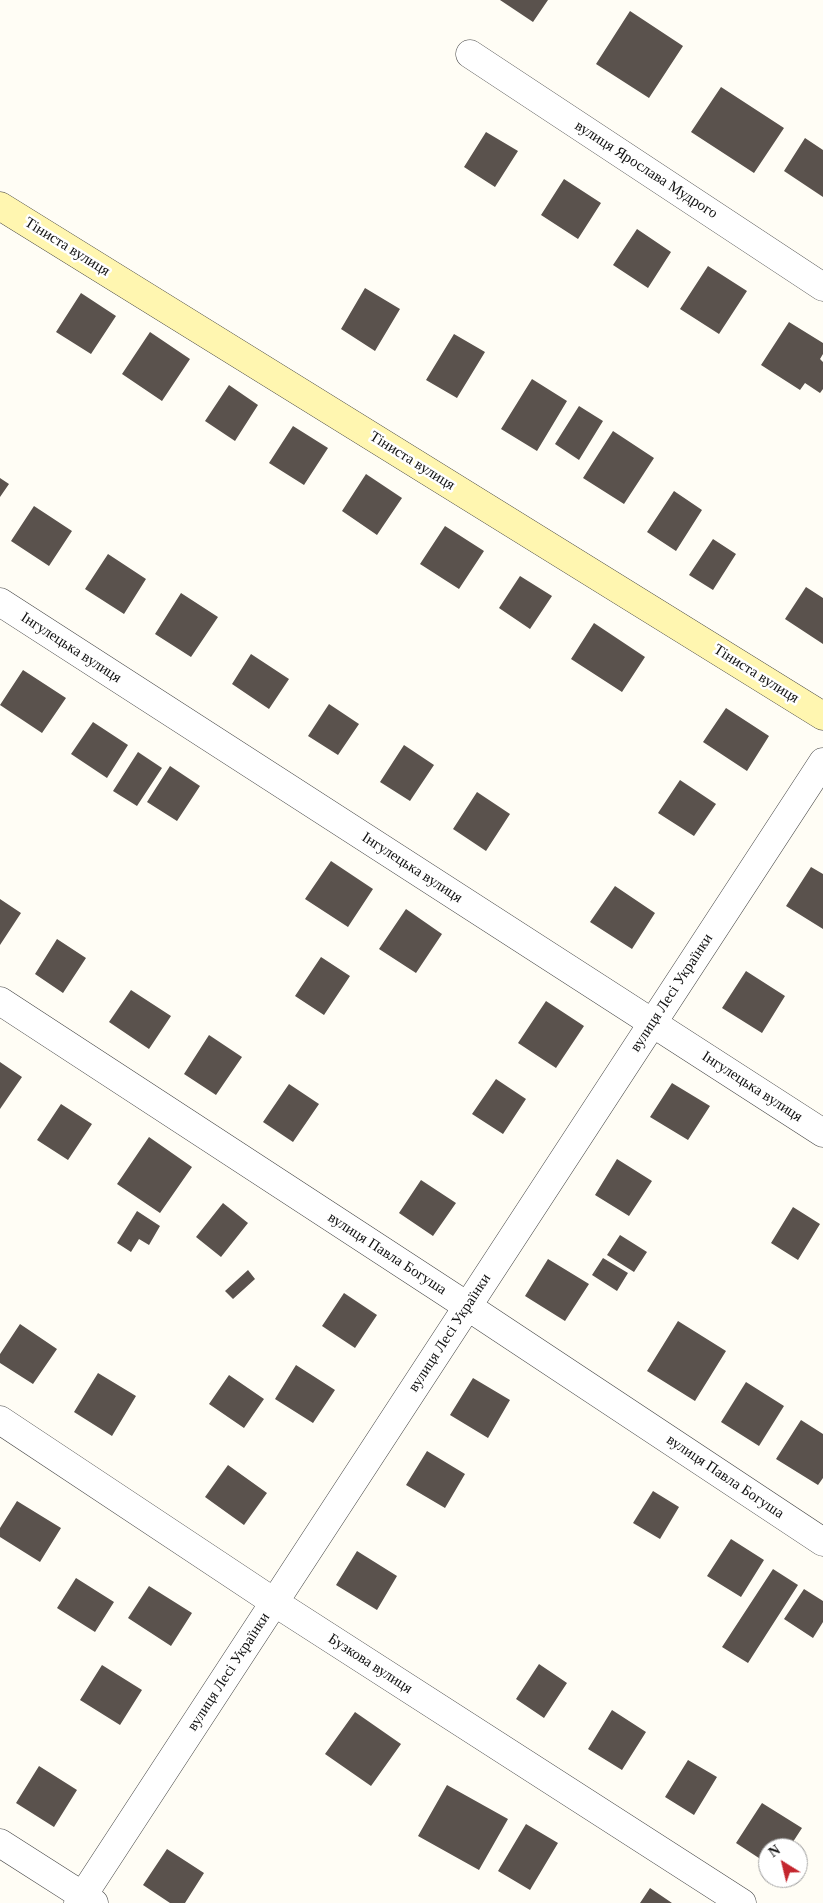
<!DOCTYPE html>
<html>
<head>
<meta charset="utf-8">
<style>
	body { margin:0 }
	#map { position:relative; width:823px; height:1903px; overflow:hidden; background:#fffdf5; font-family:Georgia,serif }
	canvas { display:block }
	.north { position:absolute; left:758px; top:1838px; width:50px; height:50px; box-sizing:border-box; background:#fff; border:1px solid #a0a0a0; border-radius:50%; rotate:324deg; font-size:14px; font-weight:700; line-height:20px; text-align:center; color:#111 }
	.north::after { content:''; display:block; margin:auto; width:18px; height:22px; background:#c4262e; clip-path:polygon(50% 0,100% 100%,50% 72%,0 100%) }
</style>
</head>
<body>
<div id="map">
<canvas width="823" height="1903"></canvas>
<div class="north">N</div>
</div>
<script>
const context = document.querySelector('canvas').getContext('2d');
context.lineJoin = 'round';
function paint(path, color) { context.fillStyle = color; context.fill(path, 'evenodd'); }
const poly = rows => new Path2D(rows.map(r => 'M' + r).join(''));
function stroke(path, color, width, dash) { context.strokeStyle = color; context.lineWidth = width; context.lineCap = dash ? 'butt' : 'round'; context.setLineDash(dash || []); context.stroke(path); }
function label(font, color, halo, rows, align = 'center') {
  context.font = font + ' Georgia,serif'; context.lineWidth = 5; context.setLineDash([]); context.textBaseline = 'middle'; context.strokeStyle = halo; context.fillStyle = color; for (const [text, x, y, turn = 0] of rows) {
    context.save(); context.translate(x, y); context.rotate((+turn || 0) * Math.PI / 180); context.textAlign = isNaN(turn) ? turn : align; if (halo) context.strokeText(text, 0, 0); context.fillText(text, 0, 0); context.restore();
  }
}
paint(poly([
	[500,0,548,0,533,22],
	[630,11,683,46,649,98,596,64],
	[721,87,784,128,754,173,691,132],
	[486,132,518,151,495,187,464,167],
	[805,138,823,150,823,197,784,171],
	[564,179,601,203,578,239,541,215],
	[637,229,671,252,648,288,613,265],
	[708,266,747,291,719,334,680,309],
	[365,288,400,309,375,351,341,329],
	[81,293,116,316,91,354,56,332],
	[789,322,823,343,823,354,820,359,823,362,823,389,820,393,805,383,800,390,761,365],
	[150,332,190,359,162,401,122,374],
	[454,334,485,352,457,398,426,380],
	[532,379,567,401,537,451,501,429],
	[229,385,258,405,235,441,205,421],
	[579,406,603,421,579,460,555,444],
	[293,426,328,448,304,485,269,463],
	[613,431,654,458,624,504,583,478],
	[366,474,402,498,377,535,342,511],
	[0,478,9,484,0,497],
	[674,491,702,510,676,551,647,532],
	[34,506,72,531,49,566,11,541],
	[445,526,484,551,459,589,420,564],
	[713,539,736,554,713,590,689,575],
	[108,554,146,579,124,614,85,589],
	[520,576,552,596,530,629,499,608],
	[806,587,823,598,823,644,785,619],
	[181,593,218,617,191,657,155,634],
	[594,623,645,657,622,692,571,659],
	[251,654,289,679,269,709,232,684],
	[23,670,66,698,42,733,0,705],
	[329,704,359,724,338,755,308,736],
	[726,708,769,736,747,771,703,742],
	[93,722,128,745,107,778,71,754],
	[404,745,434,765,410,801,380,782],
	[138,752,162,768,137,806,113,791],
	[170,766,200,786,177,821,147,802],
	[680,780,716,804,694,836,658,813],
	[477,792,510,814,486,851,453,829],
	[331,861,373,889,348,927,305,899],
	[811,867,823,874,823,929,786,906],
	[615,886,655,913,632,949,590,922],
	[0,899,21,913,0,945],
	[406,909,442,934,416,973,379,949],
	[57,939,86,958,63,993,35,974],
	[321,957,350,976,324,1015,295,996],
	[746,971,785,996,762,1033,722,1008],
	[131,990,171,1016,149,1049,109,1022],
	[546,1001,584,1026,556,1068,518,1043],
	[209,1035,242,1057,216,1095,184,1074],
	[0,1062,22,1077,0,1109],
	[496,1079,526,1099,503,1134,472,1114],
	[672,1083,710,1106,688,1140,650,1117],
	[289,1084,319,1104,293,1142,263,1122],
	[61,1104,92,1124,68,1160,37,1140],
	[149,1137,192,1167,160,1213,117,1184],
	[617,1159,652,1181,629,1216,595,1195],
	[421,1180,456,1203,433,1236,399,1213],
	[223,1203,248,1223,221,1257,196,1237],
	[793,1207,820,1224,798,1260,771,1243],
	[137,1211,160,1226,149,1245,139,1239,131,1252,117,1243],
	[620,1235,647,1252,634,1272,607,1255],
	[603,1258,628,1273,617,1291,592,1275],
	[548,1259,589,1284,565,1321,525,1296],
	[248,1270,255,1279,233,1299,225,1291],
	[344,1293,377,1315,355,1348,322,1326],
	[678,1321,726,1351,695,1401,647,1371],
	[20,1324,57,1349,33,1384,0,1363,0,1354],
	[296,1365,335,1390,313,1423,275,1399],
	[98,1373,136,1396,112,1436,74,1412],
	[229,1375,264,1399,244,1428,209,1404],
	[473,1378,510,1400,488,1438,450,1415],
	[746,1382,784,1406,759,1446,721,1422],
	[801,1420,823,1434,823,1478,818,1485,776,1459],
	[427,1451,465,1474,445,1508,406,1485],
	[228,1465,267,1493,244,1525,205,1497],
	[653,1491,679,1507,660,1539,633,1523],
	[17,1501,61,1528,40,1562,0,1537,0,1528],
	[731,1539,764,1560,741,1597,707,1576],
	[357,1551,397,1576,377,1610,336,1585],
	[773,1569,798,1585,748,1663,722,1647],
	[76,1578,114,1602,95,1632,57,1608],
	[149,1586,192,1613,171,1646,128,1618],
	[804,1589,823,1601,823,1622,813,1638,784,1619],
	[539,1664,567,1683,544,1718,516,1699],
	[102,1665,142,1690,120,1725,80,1700],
	[612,1710,646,1732,622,1770,588,1749],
	[355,1712,401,1744,371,1786,325,1754],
	[688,1760,717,1777,694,1815,665,1797],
	[39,1766,77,1790,54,1827,16,1803],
	[447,1785,508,1819,479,1870,418,1836],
	[762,1803,802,1828,789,1848,768,1848,768,1864,736,1843],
	[526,1824,558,1843,530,1890,498,1871],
	[167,1849,204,1873,185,1903,170,1903,143,1885],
	[650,1888,672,1903,640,1903]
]), '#5a524d');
const street = poly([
	[470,54,823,287],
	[0,602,823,1133],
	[0,1001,467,1306,823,1542],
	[0,1420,274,1602,742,1903],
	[0,1843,94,1903],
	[78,1903,823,762]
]);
const secondary = poly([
	[0,206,823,716]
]);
stroke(street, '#444', 29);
stroke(secondary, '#333', 29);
stroke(street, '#fff', 28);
stroke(secondary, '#fff6b0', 28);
label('15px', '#111', '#fff', [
	["вулиця Ярослава Мудрого",646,170,33],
	["Тіниста вулиця",67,247,32],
	["Тіниста вулиця",412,461,32],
	["Інгулецька вулиця",71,648,33],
	["Тіниста вулиця",756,674,32],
	["Інгулецька вулиця",412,868,33],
	["вулиця Лесі Українки",672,993,-57],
	["Інгулецька вулиця",752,1087,33],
	["вулиця Павла Богуша",387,1254,33],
	["вулиця Лесі Українки",450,1333,-57],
	["вулиця Павла Богуша",725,1477,34],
	["Бузкова вулиця",370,1664,33],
	["вулиця Лесі Українки",229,1672,-57]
]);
</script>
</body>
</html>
